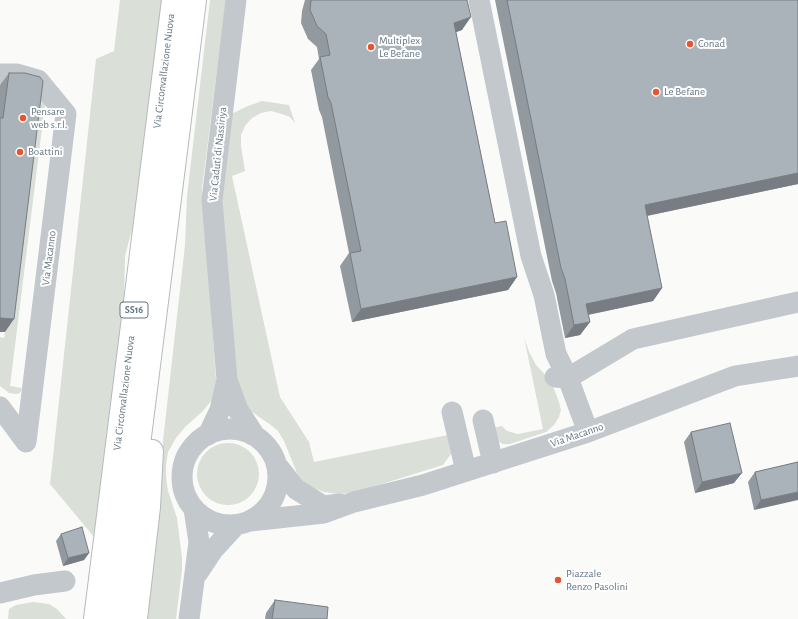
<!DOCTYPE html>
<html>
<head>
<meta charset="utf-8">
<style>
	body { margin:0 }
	canvas { display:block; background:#fafaf8 }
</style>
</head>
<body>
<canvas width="798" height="619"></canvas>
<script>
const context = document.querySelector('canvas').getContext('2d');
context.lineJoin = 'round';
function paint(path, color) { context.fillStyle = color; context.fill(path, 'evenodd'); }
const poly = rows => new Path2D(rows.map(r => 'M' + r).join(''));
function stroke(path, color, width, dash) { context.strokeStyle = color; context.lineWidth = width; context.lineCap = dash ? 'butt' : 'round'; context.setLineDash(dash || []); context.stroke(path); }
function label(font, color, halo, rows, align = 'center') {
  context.font = font + ' "Alegreya Sans",sans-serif'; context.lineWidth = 4; context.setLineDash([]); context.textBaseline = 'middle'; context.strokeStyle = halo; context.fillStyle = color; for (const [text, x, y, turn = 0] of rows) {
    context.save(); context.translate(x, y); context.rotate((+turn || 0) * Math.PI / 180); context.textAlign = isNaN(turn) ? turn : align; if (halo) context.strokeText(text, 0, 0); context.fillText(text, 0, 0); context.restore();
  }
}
paint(poly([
	[120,0,163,0,135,218,125,256,124,299,94,537,50,484,96,59,114,51],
	[210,0,226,0,202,188,216,379,216,391,211,401,204,410,185,427,176,438,168,452,166,465,166,477,168,491,177,518,182,558,182,570,176,619,143,619,185,245,187,196],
	[35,87,45,104,44,112,10,386,22,388,20,393,16,394,9,393,0,386,0,337,4,338,5,332],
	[262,101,289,105,295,123,290,117,282,114,271,111,261,113,252,118,245,126,241,135,241,146,245,171,232,176,280,397,309,442,314,462,448,435,451,454,443,465,353,493,338,494,324,492,313,488,303,481,297,473,284,441,278,431,271,425,249,410,237,394,221,185,231,114,248,106],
	[524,337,529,352,536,365,551,381,559,402,561,410,559,417,554,425,546,432,510,444,503,444,497,441,492,428,502,426,507,431,518,434,543,429],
	'197 474a31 31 0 1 1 62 0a31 31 0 1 1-62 0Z',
	[33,602,49,604,57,609,66,619,8,619,9,609,16,605]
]), '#dadfd7');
const major = poly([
	[95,619,173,0],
	[117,619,195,0],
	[136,619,149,507,152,451]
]);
stroke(major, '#b5babe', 24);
stroke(poly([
	[236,0,212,200,227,380,238,410,255,436],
	[479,0,531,256,544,295,556,354,568,378,588,432],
	[0,74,17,74,38,80,66,114,26,442,0,407],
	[555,377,568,378,633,339,798,302],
	[452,412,466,471],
	[483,420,493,463],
	'182 477a48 48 0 1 1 96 0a48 48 0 1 1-96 0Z',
	[208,435,220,410,227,380],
	[276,464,296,489,323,506,340,504],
	[250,521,324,513,354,502,423,485,588,432,735,376,798,366],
	[197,574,213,550,236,525],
	[0,593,34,585,65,581],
	[189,619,199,542,194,509]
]), '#c3c8cc', 21);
stroke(major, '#fff', 22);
paint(poly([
	[305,0,467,0,462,30,456,32,495,223,517,277,508,290,352,322,340,266,349,253,322,117,319,110,311,70,319,59,317,47,308,39,301,23,302,11],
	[495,0,798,0,798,184,647,216,662,288,653,301,588,315,590,322,580,335,565,338,556,293,552,281],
	[9,73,5,332,0,332,0,85],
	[691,432,734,483,695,493,684,442],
	[798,462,754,510,748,482,755,472],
	[61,534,89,553,84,560,63,566,56,541],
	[275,600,327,619,265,619,266,613]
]), '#929a9f');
paint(poly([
	[471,17,462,30,445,36,454,23],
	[798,173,798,184,636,218,645,205],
	[517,277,508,290,352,322,361,309],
	[662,288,653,301,577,317,586,304],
	[0,318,14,319,5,332,0,332],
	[590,322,580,335,565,338,574,325],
	[742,473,734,483,695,493,702,482],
	[798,492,798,500,754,510,761,500],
	[89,553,84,560,63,566,68,558]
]), '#777d82');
const building = poly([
	[311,0,467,0,471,17,454,23,495,223,506,221,517,277,361,309,350,253,361,251,331,103,328,97,320,57,330,55,326,34,317,26,310,10,311,0],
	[507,0,798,0,798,173,645,205,662,288,586,304,590,322,574,325,565,279,561,268,507,0],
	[9,73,25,73,40,77,43,81,14,319,0,318,0,118,3,118,9,73],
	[730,423,742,473,702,482,691,432,730,423],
	[798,462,798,492,761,500,755,472,798,462],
	[82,527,89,553,68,558,61,534,82,527],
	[275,600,328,607,327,619,272,619,275,600]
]);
paint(building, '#aab3b9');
stroke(building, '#777d82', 1);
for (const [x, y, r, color] of [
	[690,44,4,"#e4572e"],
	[371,47,4,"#e4572e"],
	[656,92,4,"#e4572e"],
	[23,118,4,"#e4572e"],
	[20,152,4,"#e4572e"],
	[558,580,4,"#e4572e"]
]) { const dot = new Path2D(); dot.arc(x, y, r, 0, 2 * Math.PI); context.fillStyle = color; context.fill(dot); stroke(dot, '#fff', 1.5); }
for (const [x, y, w] of [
	[134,310,28]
]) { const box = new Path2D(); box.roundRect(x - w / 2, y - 8, w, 16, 3); context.fillStyle = '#fff'; context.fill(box); stroke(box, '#657683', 1); }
label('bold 10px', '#657683', null, [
	["SS16",134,310]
]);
label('11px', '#657683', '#fff', [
	["Multiplex",379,41],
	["Le Befane",379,54],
	["Conad",698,44],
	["Le Befane",664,92],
	["Pensare",31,112],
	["web s.r.l.",31,125],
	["Boattini",28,152],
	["Piazzale",566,574],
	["Renzo Pasolini",566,587]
], 'left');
label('11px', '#657683', '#fff', [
	["Via Circonvallazione Nuova",164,71,-83],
	["Via Caduti di Nassiriya",218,154,-84],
	["Via Macanno",49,258,-83],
	["Via Circonvallazione Nuova",124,393,-83],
	["Via Macanno",577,435,-19]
]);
</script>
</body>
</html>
